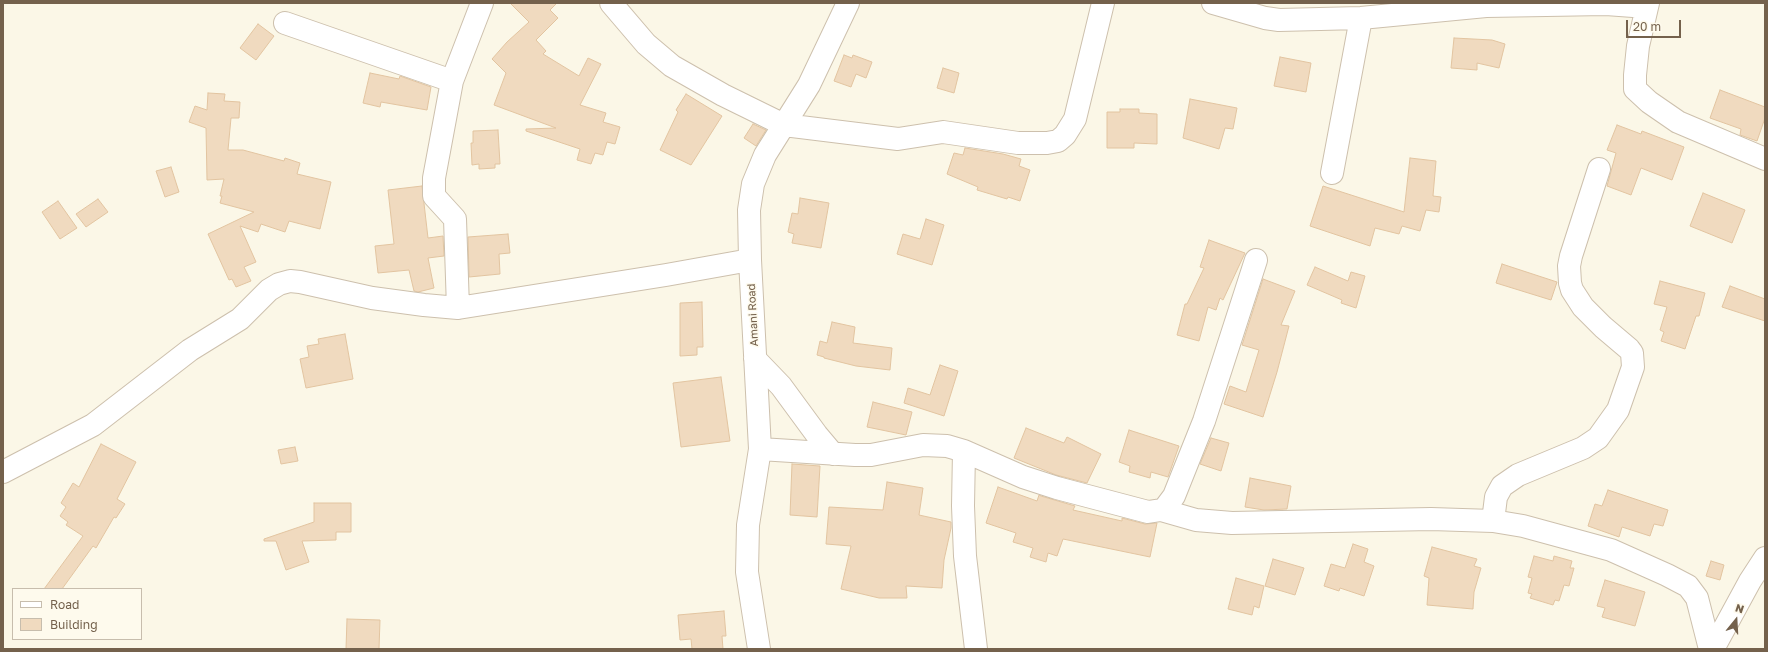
<!DOCTYPE html>
<html>
<head>
<meta charset="utf-8">
<style>
	body { margin:0 }
	#map { position:relative; width:1768px; height:652px; overflow:hidden; background:#fbf7e7; font-family:"Golos Text",sans-serif }
	canvas { display:block }
	.frame { position:absolute; inset:0; border:4px solid #74614c; pointer-events:none }
	.legend { position:absolute; left:12px; top:588px; width:130px; height:52px; box-sizing:border-box; background:#fefaed; border:1px solid #c7bdad; margin:0; padding:5px 7px; list-style:none; font-size:12px; color:#74614c }
	.legend li { display:flex; align-items:center; gap:8px; height:20px }
	.legend b { width:20px; border:1px solid #c7bdad }
	.north { position:absolute; left:1716px; top:600px; width:40px; height:40px; -webkit-text-stroke:3px #fefaed; paint-order:stroke; rotate:18deg; font-size:11px; font-weight:700; line-height:16px; text-align:center; color:#74614c }
	.north::after { content:''; display:block; margin:auto; width:14px; height:18px; background:#74614c; clip-path:polygon(50% 0,100% 100%,50% 72%,0 100%) }
	.scale { position:absolute; left:1626px; top:20px; width:55px; height:18px; box-sizing:border-box; border:2px solid #74614c; border-top:0; padding-left:5px; font-size:12px; line-height:14px; white-space:nowrap; color:#74614c; -webkit-text-stroke:3px #fefaed; paint-order:stroke }
</style>
</head>
<body>
<div id="map">
<canvas width="1768" height="652"></canvas>
<div class="frame"></div>
<ul class="legend">
<li><b style="height:5px;background:#fff"></b>Road</li>
<li><b style="height:11px;background:#f0dabf"></b>Building</li>
</ul>
<div class="north">N</div>
<div class="scale">20 m</div>
</div>
<script>
const context = document.querySelector('canvas').getContext('2d');
context.lineJoin = 'round';
function paint(path, color) { context.fillStyle = color; context.fill(path, 'evenodd'); }
const poly = rows => new Path2D(rows.map(r => 'M' + r).join(''));
function stroke(path, color, width, dash) { context.strokeStyle = color; context.lineWidth = width; context.lineCap = dash ? 'butt' : 'round'; context.setLineDash(dash || []); context.stroke(path); }
function label(font, color, halo, rows, align = 'center') {
  context.font = font + ' "Golos Text",sans-serif'; context.lineWidth = 3; context.setLineDash([]); context.textBaseline = 'middle'; context.strokeStyle = halo; context.fillStyle = color; for (const [text, x, y, turn = 0] of rows) {
    context.save(); context.translate(x, y); context.rotate((+turn || 0) * Math.PI / 180); context.textAlign = isNaN(turn) ? turn : align; if (halo) context.strokeText(text, 0, 0); context.fillText(text, 0, 0); context.restore();
  }
}
const building = poly([
	[510,3,557,3,550,10,558,18,536,40,546,51,543,54,579,76,588,58,601,64,580,105,606,113,603,122,620,127,615,144,607,142,603,155,595,153,591,164,577,160,580,149,526,131,526,129,556,128,494,105,506,73,492,59,507,42,529,22,510,3],
	[258,24,274,36,256,60,240,48,258,24],
	[1454,38,1492,40,1505,44,1499,68,1477,63,1477,70,1451,68,1454,38],
	[844,55,852,58,853,55,872,62,866,78,856,74,851,87,834,81,844,55],
	[1280,57,1311,63,1306,92,1274,86,1280,57],
	[943,68,959,73,954,93,937,88,943,68],
	[370,73,399,79,400,76,431,87,427,110,381,102,380,107,363,103,370,73],
	[1720,90,1765,107,1765,118,1757,141,1740,135,1741,129,1710,118,1720,90],
	[208,93,225,94,224,101,240,102,239,118,231,118,228,150,243,150,284,161,285,158,300,163,297,174,331,182,320,229,289,221,285,232,261,224,258,232,240,226,256,262,244,267,251,281,236,287,232,279,229,280,208,234,254,212,220,203,222,196,220,196,224,179,207,180,206,128,189,122,195,106,207,110,208,93],
	[686,94,722,116,691,165,660,150,678,112,676,110,686,94],
	[1190,99,1237,108,1233,129,1225,128,1219,149,1183,138,1190,99],
	[1120,109,1139,109,1139,113,1157,114,1157,144,1134,143,1134,148,1107,148,1107,112,1120,112,1120,109],
	[753,124,766,130,756,146,744,138,753,124],
	[1617,125,1641,134,1642,131,1684,147,1672,180,1641,168,1631,195,1607,186,1616,153,1607,150,1617,125],
	[498,130,500,164,495,164,495,168,479,169,479,164,472,165,471,143,473,143,473,131,498,130],
	[965,148,1003,154,1021,159,1019,166,1030,170,1020,201,1008,197,1007,199,977,190,978,187,947,174,954,153,963,155,965,148],
	[1410,158,1436,161,1433,196,1441,197,1439,212,1426,210,1420,231,1402,226,1399,234,1375,228,1370,246,1310,226,1323,186,1404,212,1410,158],
	[171,167,179,192,165,197,156,171,171,167],
	[422,186,428,238,443,236,444,256,428,258,434,288,418,292,414,291,409,270,378,273,375,246,394,244,388,190,422,186],
	[1703,193,1745,210,1732,243,1690,226,1703,193],
	[800,198,829,203,821,248,792,243,794,234,788,232,792,213,798,214,800,198],
	[98,199,108,212,86,227,76,214,98,199],
	[58,201,77,228,60,239,42,212,58,201],
	[926,219,944,225,932,265,897,254,903,234,920,239,926,219],
	[508,234,510,253,499,254,500,274,469,277,468,237,508,234],
	[1209,240,1245,253,1223,300,1220,298,1216,310,1208,307,1199,341,1177,335,1185,304,1187,304,1204,268,1200,267,1209,240],
	[1502,264,1557,282,1551,300,1496,283,1502,264],
	[1315,267,1348,281,1351,272,1365,276,1356,308,1341,303,1342,300,1307,285,1315,267],
	[1263,279,1295,291,1281,325,1289,326,1277,372,1263,417,1224,404,1230,386,1246,392,1259,350,1242,345,1263,279],
	[1660,281,1705,293,1699,316,1696,316,1685,349,1661,341,1664,332,1660,330,1667,307,1654,304,1660,281],
	[1730,286,1765,299,1765,321,1722,307,1730,286],
	[702,302,703,347,697,347,697,355,680,356,680,303,702,302],
	[832,322,855,327,853,343,892,348,890,370,856,366,824,358,824,357,817,355,820,341,827,343,832,322],
	[345,334,353,379,306,388,300,359,309,357,307,346,319,344,318,339,345,334],
	[940,365,958,371,944,416,904,403,908,388,930,395,940,365],
	[721,377,730,441,681,447,673,383,721,377],
	[873,402,912,412,906,435,867,427,873,402],
	[1026,428,1064,443,1067,437,1101,454,1087,483,1056,475,1014,458,1026,428],
	[1129,430,1179,446,1168,477,1151,472,1150,478,1129,472,1130,466,1119,462,1129,430],
	[1211,438,1229,443,1221,471,1200,464,1211,438],
	[101,444,136,462,117,499,125,504,116,518,114,517,96,548,93,546,62,589,44,589,83,536,66,525,68,522,60,516,66,507,61,503,73,483,79,487,101,444],
	[295,447,298,461,281,464,278,450,295,447],
	[792,464,820,466,817,517,790,515,792,464],
	[1250,478,1291,486,1287,509,1264,510,1245,507,1250,478],
	[887,482,923,488,919,515,951,522,951,528,944,560,942,588,906,586,907,598,879,598,841,589,851,546,826,544,829,507,883,510,887,482],
	[998,487,1037,501,1039,495,1041,496,1075,506,1073,510,1122,521,1122,518,1145,524,1157,523,1150,557,1063,539,1057,556,1048,553,1046,562,1030,557,1033,548,1013,542,1016,533,986,523,998,487],
	[1608,490,1668,510,1663,526,1654,524,1650,536,1622,527,1619,537,1588,526,1595,504,1602,506,1608,490],
	[314,503,351,503,351,532,336,532,336,540,302,541,309,562,286,570,276,541,264,541,264,539,314,522,314,503],
	[1353,544,1368,549,1364,562,1374,566,1364,596,1340,588,1339,591,1324,586,1331,564,1345,568,1353,544],
	[1432,547,1477,559,1474,566,1481,568,1474,592,1473,609,1427,605,1429,578,1424,576,1432,547],
	[1534,556,1553,561,1554,556,1572,561,1570,568,1574,568,1569,586,1564,585,1559,601,1555,600,1553,605,1530,598,1532,594,1528,593,1532,578,1528,577,1534,556],
	[1273,559,1304,568,1295,595,1265,586,1273,559],
	[1711,561,1724,565,1720,580,1706,576,1711,561],
	[1236,578,1264,586,1259,608,1254,606,1252,615,1228,609,1236,578],
	[1605,580,1645,592,1635,626,1602,617,1605,608,1597,606,1605,580],
	[724,611,726,636,722,636,723,649,692,649,691,639,680,640,678,615,724,611],
	[347,619,380,620,379,649,346,649,347,619]
]);
paint(building, '#f0dabf');
stroke(building, '#e2c4a0', 1);
const minor = poly([
	[611,3,646,44,672,66,723,95,784,125,898,139,943,132,1018,143,1047,143,1058,141,1065,135,1075,119,1103,3],
	[1213,3,1265,18,1279,20,1361,18,1486,6,1606,4,1647,7],
	[1648,3,1638,46,1635,75,1635,89,1649,102,1678,122,1765,159],
	[285,23,452,81],
	[1332,173,1361,18],
	[458,308,455,219,434,196,434,178,452,81,482,3],
	[755,359,781,386,817,435,833,454],
	[760,449,855,455,871,455,923,445,947,446,964,451,1023,477,1057,488,1148,512,1161,510,1165,508,1174,496,1204,421,1256,260],
	[964,451,963,506,965,556,976,649],
	[3,472,93,425,190,350,240,319,269,290,279,284,290,281,300,282,372,298,424,305,458,308,666,275,750,260],
	[1161,510,1196,520,1232,523,1431,519,1493,521,1523,526,1611,550,1667,575,1688,586,1697,598,1710,649],
	[1493,521,1496,497,1502,486,1518,475,1583,448,1598,438,1618,410,1633,367,1632,353,1629,349,1603,327,1583,307,1572,290,1570,283,1569,266,1571,256,1599,169],
	[759,649,747,572,748,525,760,449,750,260,749,210,753,184,765,155,809,85,848,3],
	[1713,649,1750,581,1765,558]
]);
stroke(minor, '#cdc0ad', 24);
stroke(minor, '#fff', 22);
label('11px', '#74614c', '#fefaed', [
	["Amani Road",753,315,-93]
]);
</script>
</body>
</html>
